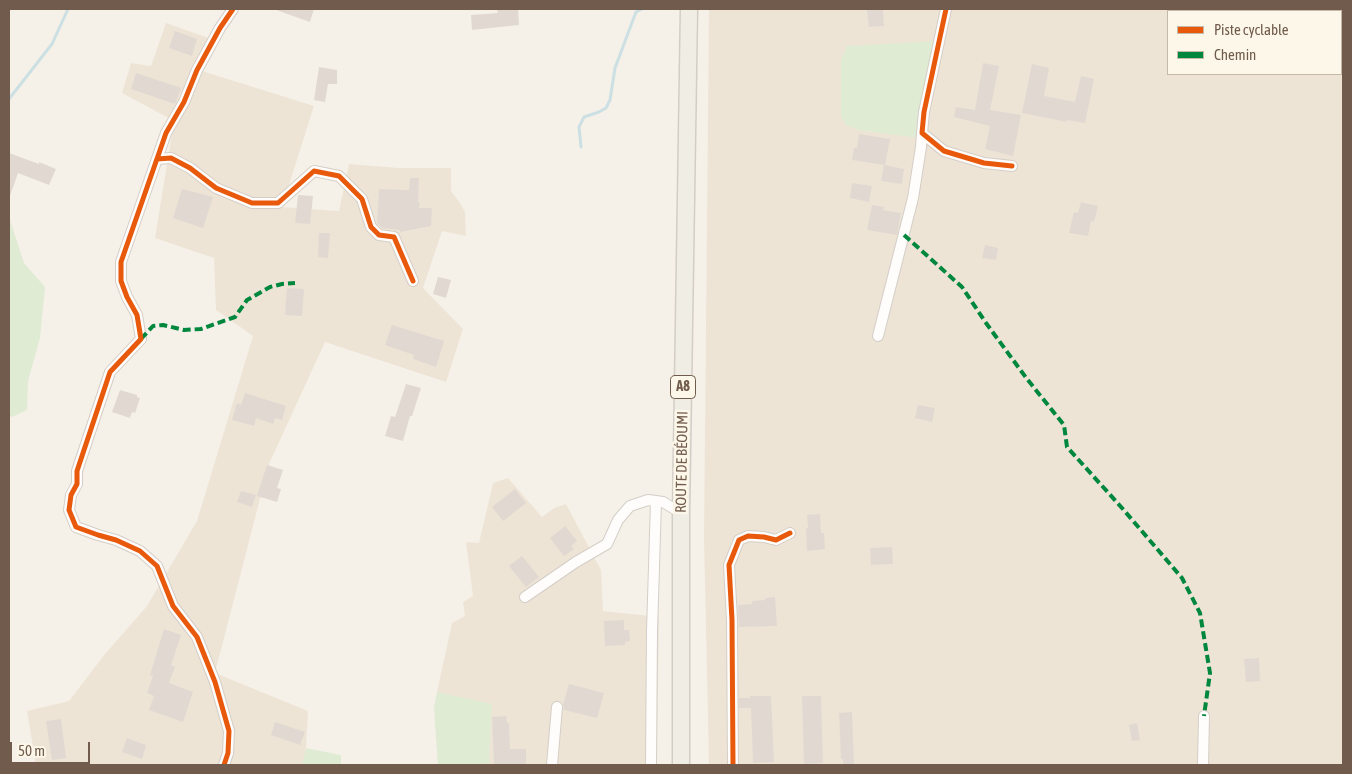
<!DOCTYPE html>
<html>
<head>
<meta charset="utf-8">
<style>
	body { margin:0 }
	#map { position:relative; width:1352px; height:774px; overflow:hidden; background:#f5f1e8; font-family:"Asap Condensed",sans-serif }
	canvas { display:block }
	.frame { position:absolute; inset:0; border:10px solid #705b4c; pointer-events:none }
	.legend { position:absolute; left:1167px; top:10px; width:175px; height:65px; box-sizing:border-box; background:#fdf7e9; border:1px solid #c5b9aa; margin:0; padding:6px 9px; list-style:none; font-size:15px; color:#705b4c }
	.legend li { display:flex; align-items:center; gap:10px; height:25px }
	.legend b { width:25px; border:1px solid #c5b9aa }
	.scale { position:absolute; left:10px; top:742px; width:80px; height:22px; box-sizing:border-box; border:2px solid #705b4c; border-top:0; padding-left:6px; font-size:15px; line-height:18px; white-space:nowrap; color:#705b4c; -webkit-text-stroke:4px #fdf7e9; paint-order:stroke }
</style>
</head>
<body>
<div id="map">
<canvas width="1352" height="774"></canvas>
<div class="frame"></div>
<ul class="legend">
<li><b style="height:6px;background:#e8590c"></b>Piste cyclable</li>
<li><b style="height:6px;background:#00873e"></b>Chemin</li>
</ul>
<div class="scale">50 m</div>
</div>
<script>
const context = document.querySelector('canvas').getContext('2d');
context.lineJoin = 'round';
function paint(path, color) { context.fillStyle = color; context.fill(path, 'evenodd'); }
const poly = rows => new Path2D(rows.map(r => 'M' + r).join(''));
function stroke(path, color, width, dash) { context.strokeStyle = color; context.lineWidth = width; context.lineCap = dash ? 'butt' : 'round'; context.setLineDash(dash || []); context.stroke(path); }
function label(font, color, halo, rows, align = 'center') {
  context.font = font + ' "Asap Condensed",sans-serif'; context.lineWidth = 5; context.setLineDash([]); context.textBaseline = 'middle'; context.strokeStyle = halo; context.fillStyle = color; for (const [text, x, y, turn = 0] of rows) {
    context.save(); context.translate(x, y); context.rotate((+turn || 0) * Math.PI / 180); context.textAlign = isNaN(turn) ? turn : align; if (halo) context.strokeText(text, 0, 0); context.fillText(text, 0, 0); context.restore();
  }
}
paint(poly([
	[709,9,1343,9,1343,765,709,765,704,538],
	[1168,11,1341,11,1341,74,1168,74],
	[166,23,211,39,202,71,314,106,282,207,339,211,349,164,399,168,451,168,451,191,460,203,465,212,466,236,442,231,423,288,463,329,446,382,325,342,269,464,215,673,308,711,306,748,302,765,36,765,27,711,69,701,105,654,147,606,197,521,253,336,216,310,214,258,155,238,174,121,122,93,131,63,151,66],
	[508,478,542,517,554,508,566,504,601,570,603,611,659,617,657,765,475,765,489,762,437,692,452,623,465,616,463,602,473,596,466,542,479,543,493,483]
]), '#eee4d6');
paint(poly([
	[936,41,927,139,858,130,846,125,841,116,841,60,847,46],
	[9,217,24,263,45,287,40,338,28,381,27,410,12,417,9,415],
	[437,692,492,704,489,763,475,765,438,765,434,708],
	[306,748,341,755,341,765,302,765]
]), '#e0ebd4');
stroke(poly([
	[9,99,52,44,68,9],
	[581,147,579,127,584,117,599,112,606,108,610,100,615,68,636,12,642,9]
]), '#cce0e4', 3);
paint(poly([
	[276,9,314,9,310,22,276,10],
	[511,9,518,9,519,25,472,30,471,15,498,13,497,10],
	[867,9,883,9,884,26,869,27],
	[175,31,197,39,192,56,169,48],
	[983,63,999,66,990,110,1021,115,1013,156,985,149,990,126,954,117,956,107,975,110],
	[1032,64,1049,68,1044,96,1075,102,1081,76,1094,79,1085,123,1067,120,1067,122,1022,113],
	[319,67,337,70,337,84,328,84,325,102,314,100],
	[136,73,181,88,175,104,131,89],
	[859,134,890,139,885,165,904,169,902,184,881,181,884,165,852,160,854,148,857,148],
	[9,153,39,164,39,162,56,169,49,185,18,173,10,196,9,196],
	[410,178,419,178,418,202,420,202,419,208,432,208,431,226,400,232,400,230,382,228,377,223,379,189,409,190],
	[852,183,872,186,869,202,850,198],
	[182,189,213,197,203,228,173,218],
	[298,195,313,196,310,224,295,223],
	[1081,202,1098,206,1094,222,1091,221,1088,236,1069,233,1074,212,1078,213],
	[872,205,884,207,883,210,901,213,897,235,867,230],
	[319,233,330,233,328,258,318,257],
	[985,245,998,248,996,260,982,258],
	[438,277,451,280,446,298,433,294],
	[287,288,304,289,302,316,285,315],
	[392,325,444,341,436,367,413,359,414,355,385,345],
	[406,384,421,388,412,416,410,416,403,441,385,436,391,416,395,417],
	[120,390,137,395,137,397,140,398,135,413,132,412,130,418,112,412],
	[245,393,286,406,282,420,275,418,273,424,256,418,254,426,232,420,237,403,241,405],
	[918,405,935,408,932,422,915,418],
	[267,465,283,470,277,488,281,489,277,502,257,496],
	[515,489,526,503,503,521,492,507],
	[241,491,256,495,252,507,237,502],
	[820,514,821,533,824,533,825,549,807,551,806,528,808,528,807,515],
	[565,526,577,541,571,546,574,549,564,556,550,538],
	[892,547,893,564,871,565,870,548],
	[522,556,539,577,526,587,509,566],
	[775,597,777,626,739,627,738,605,752,604,752,601,765,600,765,598],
	[624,620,624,630,629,630,630,641,625,642,625,645,605,646,604,621],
	[164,629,181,635,171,665,175,667,169,683,193,692,183,722,149,710,154,696,147,693,153,676,150,675],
	[1259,658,1260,681,1246,682,1244,659],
	[569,684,604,693,597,718,564,710,563,705],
	[750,696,771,696,774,762,753,763,751,708,739,708,739,698,750,698],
	[802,696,821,696,823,763,804,764],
	[852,712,854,765,843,765,843,759,841,759,839,713],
	[506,716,507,723,509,723,510,749,526,749,526,764,494,765,492,717],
	[61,719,66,758,52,760,46,721],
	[275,722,305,732,300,745,271,735],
	[1137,723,1140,740,1132,741,1129,725],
	[127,738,146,745,142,759,122,752]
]), '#e1d9d1');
const minor = poly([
	[946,9,924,112,922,133,944,151,984,163,1012,166],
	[157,159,171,158,190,168,216,188,252,203,278,203,314,171,339,176,362,199,371,227,379,235,394,237,413,281],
	[878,336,913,198,921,147,922,133],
	[525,597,576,562,607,544,618,520,630,506,648,500,663,502,681,513],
	[224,765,228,753,229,731,215,682,197,637,173,606,157,566,140,551,116,540,98,535,76,527,69,510,71,495,77,484,77,471,110,372,141,339,137,315,127,297,121,281,121,262,166,133,184,102,197,70,220,28,233,9],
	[552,765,557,707],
	[651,765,652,631,656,502],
	[733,765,732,620,729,565,739,540,748,536,764,537,776,540,790,533],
	[1203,765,1204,716]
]);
const primary = poly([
	[681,765,681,513,689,9]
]);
stroke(minor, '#d4cec7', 12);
stroke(primary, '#d3cdc6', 19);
stroke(minor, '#fefdfc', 10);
stroke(primary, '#f0ede5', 16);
stroke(poly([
	[904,235,962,287,986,323,1027,379,1064,425,1067,447,1122,508,1182,578,1200,613,1210,673,1204,716],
	[141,339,153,326,163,325,184,330,201,329,235,317,247,300,270,287,282,284,295,283]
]), '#00873e', 4, [8, 4]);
stroke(poly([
	[946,9,924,112,922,133,944,151,984,163,1012,166],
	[157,159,171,158,190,168,216,188,252,203,278,203,314,171,339,176,362,199,371,227,379,235,394,237,413,281],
	[224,765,228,753,229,731,215,682,197,637,173,606,157,566,140,551,116,540,98,535,76,527,69,510,71,495,77,484,77,471,110,372,141,339,137,315,127,297,121,281,121,262,166,133,184,102,197,70,220,28,233,9],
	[733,765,732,620,729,565,739,540,748,536,764,537,776,540,790,533]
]), '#e8590c', 5);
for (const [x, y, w] of [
	[683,387,25]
]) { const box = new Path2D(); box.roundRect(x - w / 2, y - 11.5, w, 23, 4); context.fillStyle = '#fdf7e9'; context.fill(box); stroke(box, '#705b4c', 1); }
label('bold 14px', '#705b4c', null, [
	["A8",683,387]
]);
label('15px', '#705b4c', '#fdf7e9', [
	["ROUTE DE BÉOUMI",682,462,-89]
]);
</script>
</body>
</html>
